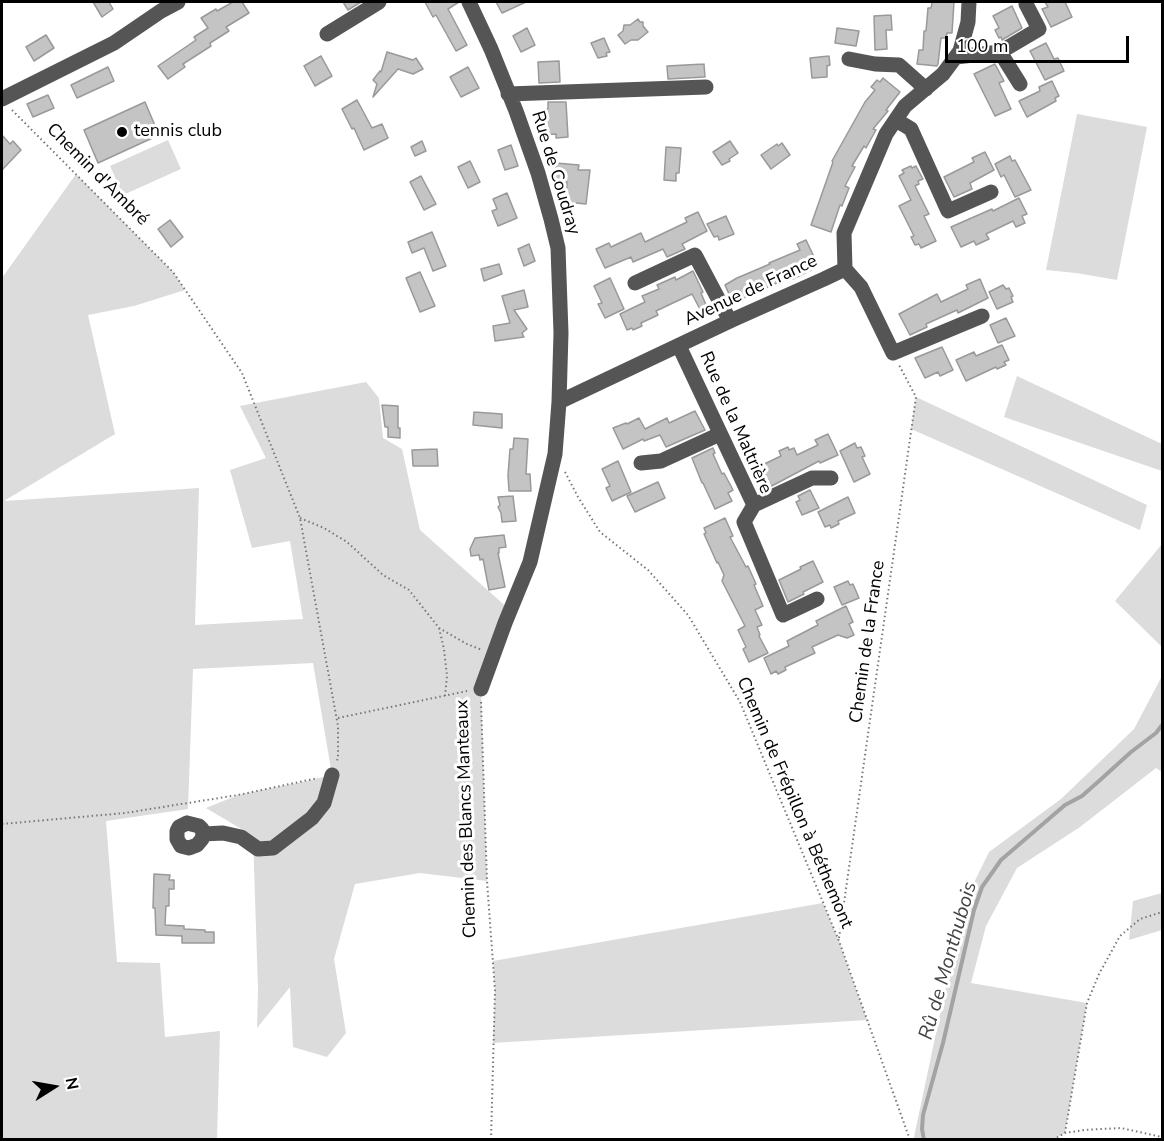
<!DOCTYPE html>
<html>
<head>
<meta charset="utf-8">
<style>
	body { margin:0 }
	#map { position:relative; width:1164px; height:1141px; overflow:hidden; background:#fff; font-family:"Nunito Sans",sans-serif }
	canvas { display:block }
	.frame { position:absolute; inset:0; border:3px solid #000; pointer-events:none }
	.north { position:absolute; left:24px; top:1057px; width:60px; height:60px; -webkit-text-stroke:4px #fff; paint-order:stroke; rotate:79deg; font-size:16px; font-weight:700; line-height:24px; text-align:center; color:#000 }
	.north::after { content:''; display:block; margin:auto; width:21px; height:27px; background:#000; clip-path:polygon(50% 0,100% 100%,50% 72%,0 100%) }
	.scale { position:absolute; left:945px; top:36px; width:184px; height:27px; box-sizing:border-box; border:3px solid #000; border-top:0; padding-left:8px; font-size:18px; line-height:21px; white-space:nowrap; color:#000; -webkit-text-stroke:4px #fff; paint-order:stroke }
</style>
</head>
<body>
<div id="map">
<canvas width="1164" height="1141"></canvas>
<div class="frame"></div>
<div class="north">N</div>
<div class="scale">100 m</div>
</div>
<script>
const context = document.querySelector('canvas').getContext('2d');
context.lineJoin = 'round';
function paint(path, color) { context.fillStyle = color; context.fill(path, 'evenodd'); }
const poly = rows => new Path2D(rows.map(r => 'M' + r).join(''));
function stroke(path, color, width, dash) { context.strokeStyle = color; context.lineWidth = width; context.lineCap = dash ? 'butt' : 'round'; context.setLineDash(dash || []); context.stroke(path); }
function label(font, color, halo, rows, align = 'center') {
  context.font = font + ' "Nunito Sans",sans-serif'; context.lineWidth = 6; context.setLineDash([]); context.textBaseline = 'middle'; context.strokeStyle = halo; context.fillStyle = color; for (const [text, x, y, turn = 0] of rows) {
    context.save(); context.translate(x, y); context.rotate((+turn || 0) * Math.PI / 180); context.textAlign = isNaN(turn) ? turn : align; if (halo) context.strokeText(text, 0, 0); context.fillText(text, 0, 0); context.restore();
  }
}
paint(poly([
	[1077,114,1147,127,1117,280,1076,273,1046,270],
	[168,140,181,169,123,195,110,166],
	[76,174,173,272,185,290,134,306,88,315,115,434,4,501,199,488,195,625,303,619,290,541,252,548,230,470,266,458,240,406,366,382,379,398,383,438,402,449,420,530,510,610,481,689,487,881,420,873,355,884,334,959,346,1033,327,1057,293,1047,290,987,257,1028,258,989,253,836,206,808,238,795,307,781,332,775,313,663,193,669,188,809,106,821,117,962,160,963,165,1037,220,1031,217,1139,2,1140,2,278],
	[1017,376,1162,444,1162,471,1004,417],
	[916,397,1147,505,1140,530,911,429],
	[1162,544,1162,647,1115,601],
	[1162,676,1162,772,1156,768,1080,827,1017,868,986,926,971,983,1087,1003,1065,1133,1052,1140,915,1139,914,1137,963,905,989,852,1061,799,1134,729],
	[1162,893,1162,930,1129,940,1133,901],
	[823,903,839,941,867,1020,493,1043,495,992,493,961]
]), '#dcdcdc');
stroke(poly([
	[924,1140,922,1129,923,1115,943,1043,974,910,982,887,1001,860,1065,805,1082,796,1099,781,1131,752,1156,733,1162,725]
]), '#a3a3a3', 4);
const building = poly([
	[93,2,109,2,113,9,102,17,93,2],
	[233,2,242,2,249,13,226,27,229,31,210,43,211,46,183,64,185,67,168,79,158,66,196,40,194,37,208,28,201,18,216,9,217,11,233,2],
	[343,2,361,2,348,10,343,2],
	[425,2,459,2,448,9,467,45,456,51,436,15,433,17,425,2],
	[496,2,526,2,502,13,496,2],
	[933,2,954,2,952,33,947,33,946,38,941,38,938,64,937,66,917,64,919,50,923,50,924,31,926,31,928,8,931,8,932,3,933,2],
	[1045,2,1065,2,1072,17,1051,27,1042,9,1048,7,1045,2],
	[1012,6,1022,28,1002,40,1001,37,999,38,995,30,999,28,993,16,1012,6],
	[891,15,892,30,886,30,887,49,875,50,874,16,891,15],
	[638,19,640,22,643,22,643,26,648,32,638,40,631,40,625,44,618,35,623,31,624,25,630,25,638,19],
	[527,28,535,45,521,52,513,36,527,28],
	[837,28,859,31,856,46,835,43,837,28],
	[46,35,54,48,34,61,26,47,46,35],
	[604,38,610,52,606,53,607,56,598,58,591,43,604,38],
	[1046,43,1054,59,1058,58,1064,71,1045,80,1030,51,1046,43],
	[387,52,413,60,416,58,423,69,413,74,398,69,373,97,377,84,373,80,380,71,381,72,387,52],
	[321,56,332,76,315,86,304,66,321,56],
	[829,56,830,65,827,66,827,77,812,78,810,58,829,56],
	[559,61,560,82,539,83,538,62,559,61],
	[704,64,705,77,668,79,667,66,704,64],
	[995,64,1004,81,999,83,1011,109,995,116,974,74,995,64],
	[108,67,114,81,77,98,71,85,108,67],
	[468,67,479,88,461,97,450,77,468,67],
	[883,78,900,92,886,110,888,111,873,129,876,130,866,148,864,146,852,166,855,167,845,186,849,188,842,206,840,205,831,232,811,225,833,162,832,161,865,102,875,90,871,87,877,80,880,82,883,78],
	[1052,81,1059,96,1055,98,1056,101,1027,117,1019,101,1040,91,1039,87,1052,81],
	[48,95,54,108,33,117,27,104,48,95],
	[357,100,372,128,382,124,388,138,364,150,354,128,352,129,342,109,357,100],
	[145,102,159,135,98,163,84,130,145,102],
	[548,102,566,102,568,137,556,138,556,134,541,135,541,122,546,121,545,109,548,109,548,102],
	[2,135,10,144,13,141,21,150,2,170,2,135],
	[422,141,426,151,415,156,411,147,422,141],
	[730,141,738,153,729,159,730,161,722,165,713,152,730,141],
	[782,143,790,155,771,169,761,155,777,144,778,146,782,143],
	[511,145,518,166,505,170,498,150,511,145],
	[666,147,681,148,679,173,676,173,676,181,664,180,666,147],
	[985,152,994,170,970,183,972,189,954,197,944,177,974,162,972,158,985,152],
	[1010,156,1012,161,1015,160,1031,190,1015,197,1004,175,1001,177,995,164,1010,156],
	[470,161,480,182,468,188,458,167,470,161],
	[556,163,579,165,578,170,590,170,586,204,566,202,567,182,554,181,556,163],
	[911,166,912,168,916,166,923,179,918,181,919,184,915,186,929,214,924,216,936,241,921,248,919,244,915,245,911,237,914,236,899,206,911,200,899,176,904,173,902,170,911,166],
	[421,176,436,204,424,210,410,182,421,176],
	[507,193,517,218,498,226,492,211,497,209,493,199,507,193],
	[1019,198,1027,214,1022,216,1025,223,1016,227,1013,221,986,234,989,239,976,245,974,241,961,247,951,227,992,209,993,211,1019,198],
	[698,212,707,231,682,244,685,249,667,257,663,249,633,262,631,257,605,268,596,249,609,243,611,247,641,233,645,242,687,222,685,218,698,212],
	[726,216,734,234,719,240,718,236,714,237,707,224,726,216],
	[170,220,183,237,171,247,158,229,170,220],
	[432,232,446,266,433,271,424,248,412,253,408,242,432,232],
	[806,240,816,261,808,265,811,270,793,279,792,276,733,303,725,285,737,278,770,264,769,263,800,250,797,244,806,240],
	[529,244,535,261,524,266,518,249,529,244],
	[499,264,502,274,484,281,481,269,499,264],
	[693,271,703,292,701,293,709,312,703,315,692,294,656,311,658,315,641,323,642,326,633,330,632,328,627,330,620,314,645,302,642,296,659,289,657,285,675,277,676,280,693,271],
	[420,272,435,306,420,312,406,278,420,272],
	[610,278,624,309,605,318,598,304,602,303,594,286,610,278],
	[980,279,988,298,958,313,957,310,926,324,927,327,910,335,899,314,937,294,941,302,968,289,966,285,980,279],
	[1003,285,1006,289,1009,288,1013,296,1011,297,1013,302,997,309,989,292,1003,285],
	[524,290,528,307,514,310,527,329,522,333,524,337,495,341,493,326,510,323,502,296,524,290],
	[1006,318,1015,336,998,343,990,325,1006,318],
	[1002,345,1009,360,1004,362,1006,365,997,369,996,367,966,381,956,360,974,352,976,356,1002,345],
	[942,347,953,370,940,376,938,372,925,378,915,358,942,347],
	[382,405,398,406,398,428,400,428,400,438,388,437,388,427,385,427,382,405],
	[695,411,705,430,666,447,660,435,644,441,643,439,623,449,613,428,626,423,627,424,639,418,645,429,667,418,669,423,695,411],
	[474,412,502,414,502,428,473,425,474,412],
	[828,434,838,455,820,463,819,461,766,489,756,468,781,456,779,451,788,447,789,450,794,448,797,455,818,445,815,440,828,434],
	[514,438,528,439,526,474,530,474,531,491,509,491,508,475,510,449,513,449,514,438],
	[855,443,857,448,861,447,865,456,862,457,870,474,854,482,840,451,855,443],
	[713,448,715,453,713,454,722,474,724,473,733,490,728,493,732,501,715,509,703,483,702,483,692,458,713,448],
	[437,449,438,466,413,466,412,450,437,449],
	[618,461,631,492,612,501,606,488,610,486,602,469,618,461],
	[658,482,665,498,635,512,627,496,658,482],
	[810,490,819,508,802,515,796,502,800,500,798,496,810,490],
	[513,496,516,521,502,522,501,513,498,507,500,505,498,497,513,496],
	[848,497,855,513,838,521,839,524,831,528,830,525,825,527,818,512,848,497],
	[725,518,733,536,730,537,746,567,748,566,756,584,754,585,763,606,755,610,762,625,757,627,760,635,759,636,768,653,749,662,743,649,746,647,738,630,745,626,722,581,724,575,718,562,717,563,704,534,706,533,704,528,725,518],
	[504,535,506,547,499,548,499,553,498,553,505,587,489,590,483,559,480,560,479,555,471,556,470,549,475,538,504,535],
	[813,561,823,582,803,592,804,594,788,602,779,580,801,569,800,567,813,561],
	[848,581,850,585,853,584,859,598,842,605,834,587,848,581],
	[846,606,853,622,849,624,854,635,847,638,838,635,812,647,815,653,785,667,786,670,778,674,776,671,771,674,764,658,789,646,787,641,818,625,816,621,846,606],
	[154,874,170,875,169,880,174,880,174,889,169,889,169,906,166,906,165,925,184,926,184,929,205,930,205,932,214,932,214,943,182,943,182,936,156,935,155,908,153,908,154,874]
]);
paint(building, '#c4c4c4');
stroke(building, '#999', 1.5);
stroke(poly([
	[12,110,173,272,242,373,300,518,338,726,338,758,336,763],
	[565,472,578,497,600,532,648,570,688,615,740,702,839,941,910,1140],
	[300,518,324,528,347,542,383,575,409,590,439,628,467,644,482,650],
	[439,628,444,649,447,676,445,696],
	[481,702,487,881,495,991,491,1140],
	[338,718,467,691],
	[2,824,125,813,238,795,318,778],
	[839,938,916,397,899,365],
	[1065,1133,1087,1003,1099,974,1120,936,1140,919,1162,912],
	[1053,1140,1065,1133,1084,1130,1121,1128,1162,1137]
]), '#777', 2, [1.5, 3]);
stroke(poly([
	[469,2,491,49,516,111,538,173,551,219,558,248,561,333,559,402,555,454,530,562,505,623,481,689],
	[327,34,379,2],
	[1000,52,1039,29,1026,4],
	[956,57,1000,52,1020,84],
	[849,59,875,64,899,65,926,89],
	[508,94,706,87],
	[2,99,114,43,161,11,178,2],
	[896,120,911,129,948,211,991,192],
	[845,269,861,287,893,353,982,316],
	[635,283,695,255,730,321],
	[679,346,754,505,744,522,783,615,817,599],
	[559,402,730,321,824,279,845,269,844,233,886,134,905,106,943,74,960,51,968,22,969,2],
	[641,463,661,461,720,434],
	[754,505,812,478,831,478],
	[187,823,199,826,202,829,203,834,202,839,197,845,189,848,181,846,177,839,177,831,179,827,187,823],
	[203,834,223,833,241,837,258,849,273,848,312,818,324,803,332,775]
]), '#555', 15);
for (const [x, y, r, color] of [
	[122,132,6,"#000"]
]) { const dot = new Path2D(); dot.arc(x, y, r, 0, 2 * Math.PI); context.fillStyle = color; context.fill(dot); stroke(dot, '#fff', 2); }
label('18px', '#000', '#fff', [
	["tennis club",134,132]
], 'left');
label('18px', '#000', '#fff', [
	["Rue de Coudray",555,173,73],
	["Chemin d'Ambré",97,175,45],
	["Avenue de France",751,291,-25],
	["Rue de la Maltrière",735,423,66],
	["Chemin de la France",868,642,-82],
	["Chemin de Frépillon à Béthemont",794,803,67],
	["Chemin des Blancs Manteaux",467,819,-92]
]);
label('italic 20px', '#444', '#fff', [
	["Rû de Monthubois",949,961,-74]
]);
</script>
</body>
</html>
